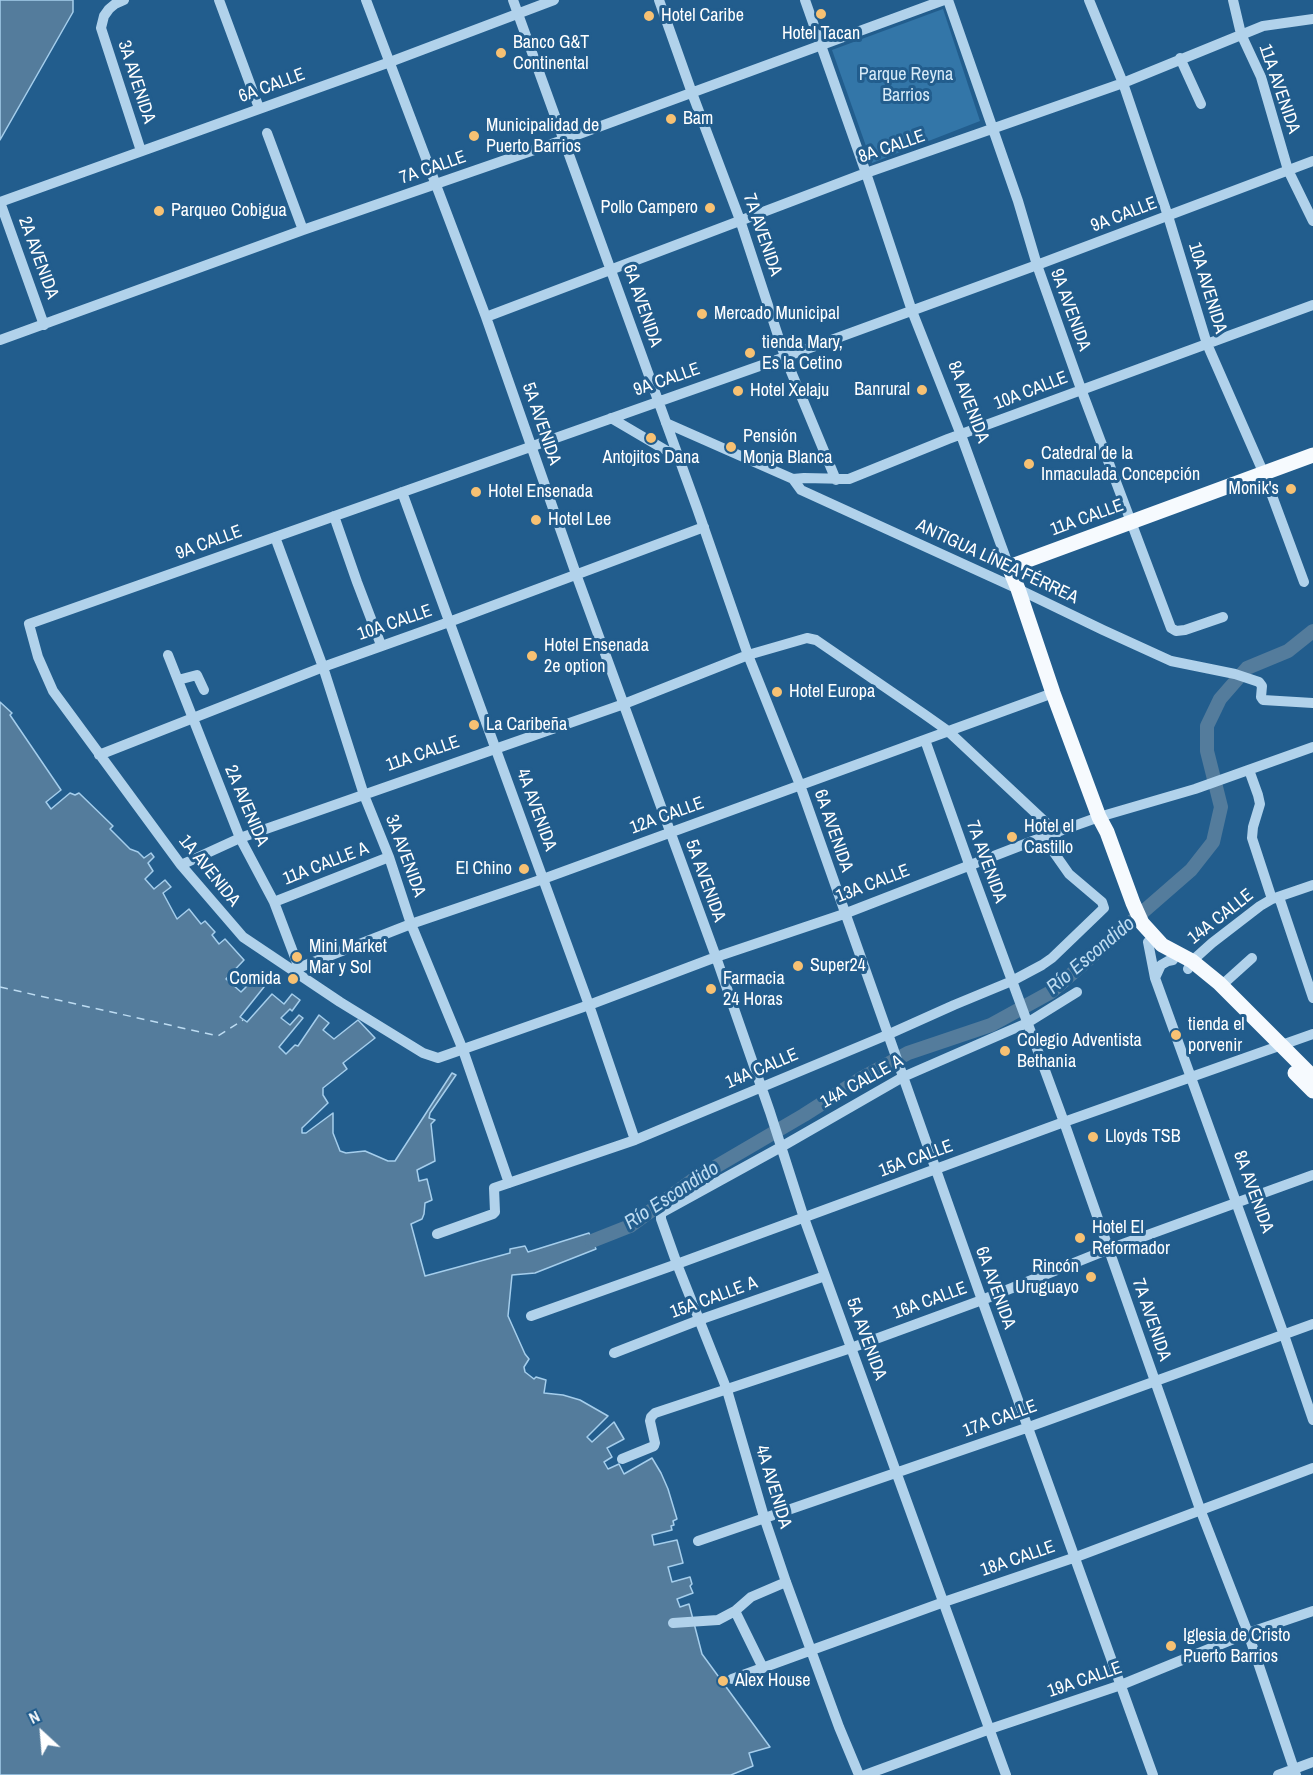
<!DOCTYPE html>
<html>
<head>
<meta charset="utf-8">
<style>
	body { margin:0 }
	#map { position:relative; width:1313px; height:1775px; overflow:hidden; background:#225d8d; font-family:"Archivo Narrow",sans-serif }
	canvas { display:block }
	.north { position:absolute; left:12px; top:1703px; width:60px; height:60px; -webkit-text-stroke:4px #225d8d; paint-order:stroke; rotate:334deg; font-size:16px; font-weight:700; line-height:24px; text-align:center; color:#fff }
	.north::after { content:''; display:block; margin:auto; width:21px; height:27px; background:#fff; clip-path:polygon(50% 0,100% 100%,50% 72%,0 100%) }
</style>
</head>
<body>
<div id="map">
<canvas width="1313" height="1775"></canvas>
<div class="north">N</div>
</div>
<script>
const context = document.querySelector('canvas').getContext('2d');
context.lineJoin = 'round';
function paint(path, color) { context.fillStyle = color; context.fill(path, 'evenodd'); }
const poly = rows => new Path2D(rows.map(r => 'M' + r).join(''));
function stroke(path, color, width, dash) { context.strokeStyle = color; context.lineWidth = width; context.lineCap = dash ? 'butt' : 'round'; context.setLineDash(dash || []); context.stroke(path); }
function label(font, color, halo, rows, align = 'center') {
  context.font = font + ' "Archivo Narrow",sans-serif'; context.lineWidth = 6; context.setLineDash([]); context.textBaseline = 'middle'; context.strokeStyle = halo; context.fillStyle = color; for (const [text, x, y, turn = 0] of rows) {
    context.save(); context.translate(x, y); context.rotate((+turn || 0) * Math.PI / 180); context.textAlign = isNaN(turn) ? turn : align; if (halo) context.strokeText(text, 0, 0); context.fillText(text, 0, 0); context.restore();
  }
}
paint(poly([
	[943,9,980,121,872,163,832,50]
]), '#3376a8');
const water = poly([
	[0,0,73,0,73,12,0,140,0,0],
	[0,702,12,713,10,715,61,790,46,802,51,809,70,793,75,795,79,793,113,826,110,829,130,849,138,852,144,858,151,853,154,857,148,863,153,871,145,879,154,889,165,880,171,887,163,893,177,919,189,909,201,924,205,921,215,932,212,935,219,944,225,939,244,960,226,979,241,992,246,987,242,985,250,976,264,987,240,1017,247,1022,272,994,284,1004,292,994,300,1000,292,1011,290,1009,281,1018,290,1025,299,1015,303,1018,279,1047,286,1054,295,1045,298,1046,319,1015,329,1023,323,1030,334,1039,358,1020,375,1038,343,1063,347,1069,323,1088,323,1095,328,1103,302,1128,302,1133,306,1133,333,1113,333,1133,340,1151,346,1153,365,1151,388,1161,395,1161,452,1073,456,1075,430,1113,429,1118,435,1120,431,1124,435,1161,417,1170,419,1181,427,1179,432,1200,425,1203,424,1214,422,1219,411,1224,425,1276,510,1253,510,1249,525,1246,528,1252,589,1233,596,1249,535,1273,512,1275,508,1316,525,1354,529,1359,524,1367,525,1372,534,1379,536,1377,546,1380,544,1393,563,1395,580,1400,608,1416,587,1437,592,1442,614,1422,624,1439,607,1448,612,1457,604,1462,608,1469,619,1464,624,1474,652,1458,661,1473,668,1489,677,1519,673,1521,674,1525,671,1526,672,1530,652,1535,654,1545,677,1540,683,1563,668,1567,672,1582,690,1577,692,1584,690,1586,693,1593,677,1599,680,1607,689,1604,702,1654,770,1747,749,1753,753,1766,731,1775,0,1775,0,702]
]);
paint(water, '#547c9c');
stroke(water, '#a5ceec', 1.5);
stroke(poly([
	[592,1241,630,1226,693,1180,804,1115,862,1078,908,1053,991,1025,1051,992,1191,870,1213,842,1221,807,1207,751,1207,726,1220,699,1247,668,1288,651,1313,631]
]), '#547c9c', 14);
stroke(poly([
	[0,987,218,1036,243,1020]
]), '#bddcf2', 1.5, [8, 6]);
stroke(poly([
	[124,0,115,4,109,9,104,16,101,28,141,151],
	[219,0,259,108],
	[366,0,486,317,576,574,716,957,770,1112,804,1218,1006,1775],
	[513,0,697,508,748,655,800,785,982,1300,1153,1775],
	[659,0,692,93,740,220,785,357,836,480],
	[805,0,866,173,912,311,961,435,1009,567],
	[948,0,1018,201,1037,265,1081,389,1171,628,1176,631,1185,630,1223,617],
	[1089,0,1123,83,1168,216,1207,344,1264,474,1304,582],
	[1233,0,1241,34,1261,77,1288,170,1313,221],
	[1180,58,1201,104],
	[267,133,303,230],
	[1313,161,1037,265,785,357,29,624,38,657,53,691,181,865,243,937,340,1002,423,1053,438,1058,589,1005,716,957,844,914,1043,837,1099,817,1195,789,1313,747],
	[0,202,390,62,554,0],
	[0,202,44,325],
	[486,317,866,173,1123,83,1263,26,1313,19],
	[0,340,303,230,563,140,944,0],
	[611,418,679,458],
	[666,423,793,479,801,490,1018,589,1103,630,1171,661,1235,674,1259,682,1262,686,1261,697,1263,700,1313,703],
	[793,479,804,478,849,479,948,439,1313,305],
	[402,492,589,1005,635,1140],
	[334,516,357,582,381,645],
	[275,537,323,667,364,795,389,857,411,924,463,1050,509,1183],
	[168,655,240,838,274,902,299,968],
	[178,680,197,675,204,690],
	[925,740,969,864,1064,1122,1200,1509,1248,1633,1296,1775],
	[99,755,323,667,449,622,704,527],
	[1249,770,1258,795,1260,804,1253,827,1252,838,1272,899],
	[181,865,240,838,624,704,748,655,807,638,816,640,924,714,948,731,1057,833],
	[1279,897,1313,998],
	[274,902,389,857],
	[1148,942,1155,978,1284,1335,1313,1420],
	[1188,969,1192,961,1212,943,1260,906,1272,899,1313,885],
	[293,970,411,924,543,879,1053,693],
	[1155,978,1161,965,1168,961,1173,960],
	[1222,985,1252,958],
	[437,1234,493,1214,495,1212,494,1188,635,1140,887,1035,954,1005,1012,981,1042,965,1052,958,1104,908,1102,902,1069,874,1043,837],
	[531,1316,677,1264,1064,1122,1313,1034],
	[614,1353,699,1320,825,1276],
	[622,1459,654,1446,655,1443,650,1421,651,1417,655,1413,851,1348,982,1300,1109,1249,1313,1175],
	[698,1541,1029,1427,1313,1324],
	[735,1611,763,1668],
	[673,1623,718,1620,735,1611,751,1597,786,1582],
	[732,1679,944,1602,1076,1557,1313,1468],
	[859,1775,839,1727,786,1582,764,1517,727,1390,677,1264,661,1219,661,1213,781,1147,903,1077,1027,1023,1077,992],
	[865,1775,990,1729,1121,1685,1248,1633,1313,1611],
	[1278,1775,1313,1762]
]), '#b1d2eb', 10);
stroke(poly([
	[1313,455,1009,567,1018,589,1053,693,1099,817,1107,832,1133,903,1142,923,1162,945,1192,961,1219,983,1313,1077],
	[1295,1073,1313,1091]
]), '#f6fafe', 15);
for (const [x, y, r, color] of [
	[821,14,6,"#f7c173"],
	[649,16,6,"#f7c173"],
	[501,53,6,"#f7c173"],
	[671,119,6,"#f7c173"],
	[474,136,6,"#f7c173"],
	[710,208,6,"#f7c173"],
	[159,211,6,"#f7c173"],
	[702,314,6,"#f7c173"],
	[750,353,6,"#f7c173"],
	[922,390,6,"#f7c173"],
	[738,391,6,"#f7c173"],
	[651,438,6,"#f7c173"],
	[731,447,6,"#f7c173"],
	[1029,464,6,"#f7c173"],
	[1291,489,6,"#f7c173"],
	[476,492,6,"#f7c173"],
	[536,520,6,"#f7c173"],
	[532,656,6,"#f7c173"],
	[777,692,6,"#f7c173"],
	[474,725,6,"#f7c173"],
	[1012,837,6,"#f7c173"],
	[524,869,6,"#f7c173"],
	[297,957,6,"#f7c173"],
	[798,966,6,"#f7c173"],
	[293,979,6,"#f7c173"],
	[711,989,6,"#f7c173"],
	[1176,1035,6,"#f7c173"],
	[1005,1051,6,"#f7c173"],
	[1093,1137,6,"#f7c173"],
	[1080,1238,6,"#f7c173"],
	[1091,1277,6,"#f7c173"],
	[1171,1646,6,"#f7c173"],
	[723,1681,6,"#f7c173"]
]) { const dot = new Path2D(); dot.arc(x, y, r, 0, 2 * Math.PI); context.fillStyle = color; context.fill(dot); stroke(dot, '#225d8d', 2); }
label('18px', '#fff', '#225d8d', [
	["Hotel Caribe",661,16],
	["Hotel Tacan",821,34,"center"],
	["Banco G&T",513,43],
	["Continental",513,64],
	["Bam",683,119],
	["Municipalidad de",486,126],
	["Puerto Barrios",486,147],
	["Pollo Campero",698,208,"right"],
	["Parqueo Cobigua",171,211],
	["Mercado Municipal",714,314],
	["tienda Mary,",762,343],
	["Es la Cetino",762,364],
	["Banrural",910,390,"right"],
	["Hotel Xelaju",750,391],
	["Pensión",743,437],
	["Monja Blanca",743,458],
	["Catedral de la",1041,454],
	["Inmaculada Concepción",1041,475],
	["Antojitos Dana",651,458,"center"],
	["Monik's",1279,489,"right"],
	["Hotel Ensenada",488,492],
	["Hotel Lee",548,520],
	["Hotel Ensenada",544,646],
	["2e option",544,667],
	["Hotel Europa",789,692],
	["La Caribeña",486,725],
	["Hotel el",1024,827],
	["Castillo",1024,848],
	["El Chino",512,869,"right"],
	["Mini Market",309,947],
	["Mar y Sol",309,968],
	["Super24",810,966],
	["Comida",281,979,"right"],
	["Farmacia",723,979],
	["24 Horas",723,1000],
	["tienda el",1188,1025],
	["porvenir",1188,1046],
	["Colegio Adventista",1017,1041],
	["Bethania",1017,1062],
	["Lloyds TSB",1105,1137],
	["Hotel El",1092,1228],
	["Reformador",1092,1249],
	["Rincón",1079,1267,"right"],
	["Uruguayo",1079,1288,"right"],
	["Iglesia de Cristo",1183,1636],
	["Puerto Barrios",1183,1657],
	["Alex House",735,1681]
], 'left');
label('18px', '#d6eaf8', '#225d8d', [
	["Parque Reyna",906,75],
	["Barrios",906,96]
]);
label('18px', '#fff', '#225d8d', [
	["3A AVENIDA",136,82,72],
	["6A CALLE",272,86,-20],
	["11A AVENIDA",1279,89,71],
	["8A CALLE",892,147,-19],
	["7A CALLE",433,168,-19],
	["9A CALLE",1124,215,-21],
	["7A AVENIDA",762,235,71],
	["2A AVENIDA",38,258,70],
	["10A AVENIDA",1207,288,73],
	["6A AVENIDA",642,306,71],
	["9A AVENIDA",1070,310,70],
	["9A CALLE",667,380,-19],
	["10A CALLE",1031,391,-21],
	["8A AVENIDA",968,402,69],
	["5A AVENIDA",541,424,71],
	["11A CALLE",1087,518,-20],
	["9A CALLE",209,543,-20],
	["ANTIGUA LÍNEA FÉRREA",997,562,25],
	["10A CALLE",395,623,-19],
	["11A CALLE",423,754,-19],
	["2A AVENIDA",246,806,67],
	["4A AVENIDA",536,810,70],
	["12A CALLE",667,816,-20],
	["6A AVENIDA",833,831,71],
	["3A AVENIDA",405,856,70],
	["7A AVENIDA",986,862,70],
	["11A CALLE A",326,864,-21],
	["1A AVENIDA",209,871,51],
	["5A AVENIDA",705,881,70],
	["13A CALLE",873,884,-21],
	["14A CALLE",1221,917,-38],
	["14A CALLE",762,1069,-23],
	["14A CALLE A",862,1082,-29],
	["15A CALLE",916,1159,-20],
	["8A AVENIDA",1253,1192,70],
	["6A AVENIDA",995,1288,70],
	["15A CALLE A",714,1298,-20],
	["16A CALLE",930,1301,-20],
	["7A AVENIDA",1151,1320,71],
	["5A AVENIDA",866,1339,70],
	["17A CALLE",1000,1419,-20],
	["4A AVENIDA",773,1487,73],
	["18A CALLE",1018,1559,-19],
	["19A CALLE",1085,1680,-19]
]);
label('italic 20px', '#bddcf2', '#225d8d', [
	["Río Escondido",1091,956,-40],
	["Río Escondido",672,1196,-33]
]);
</script>
</body>
</html>
